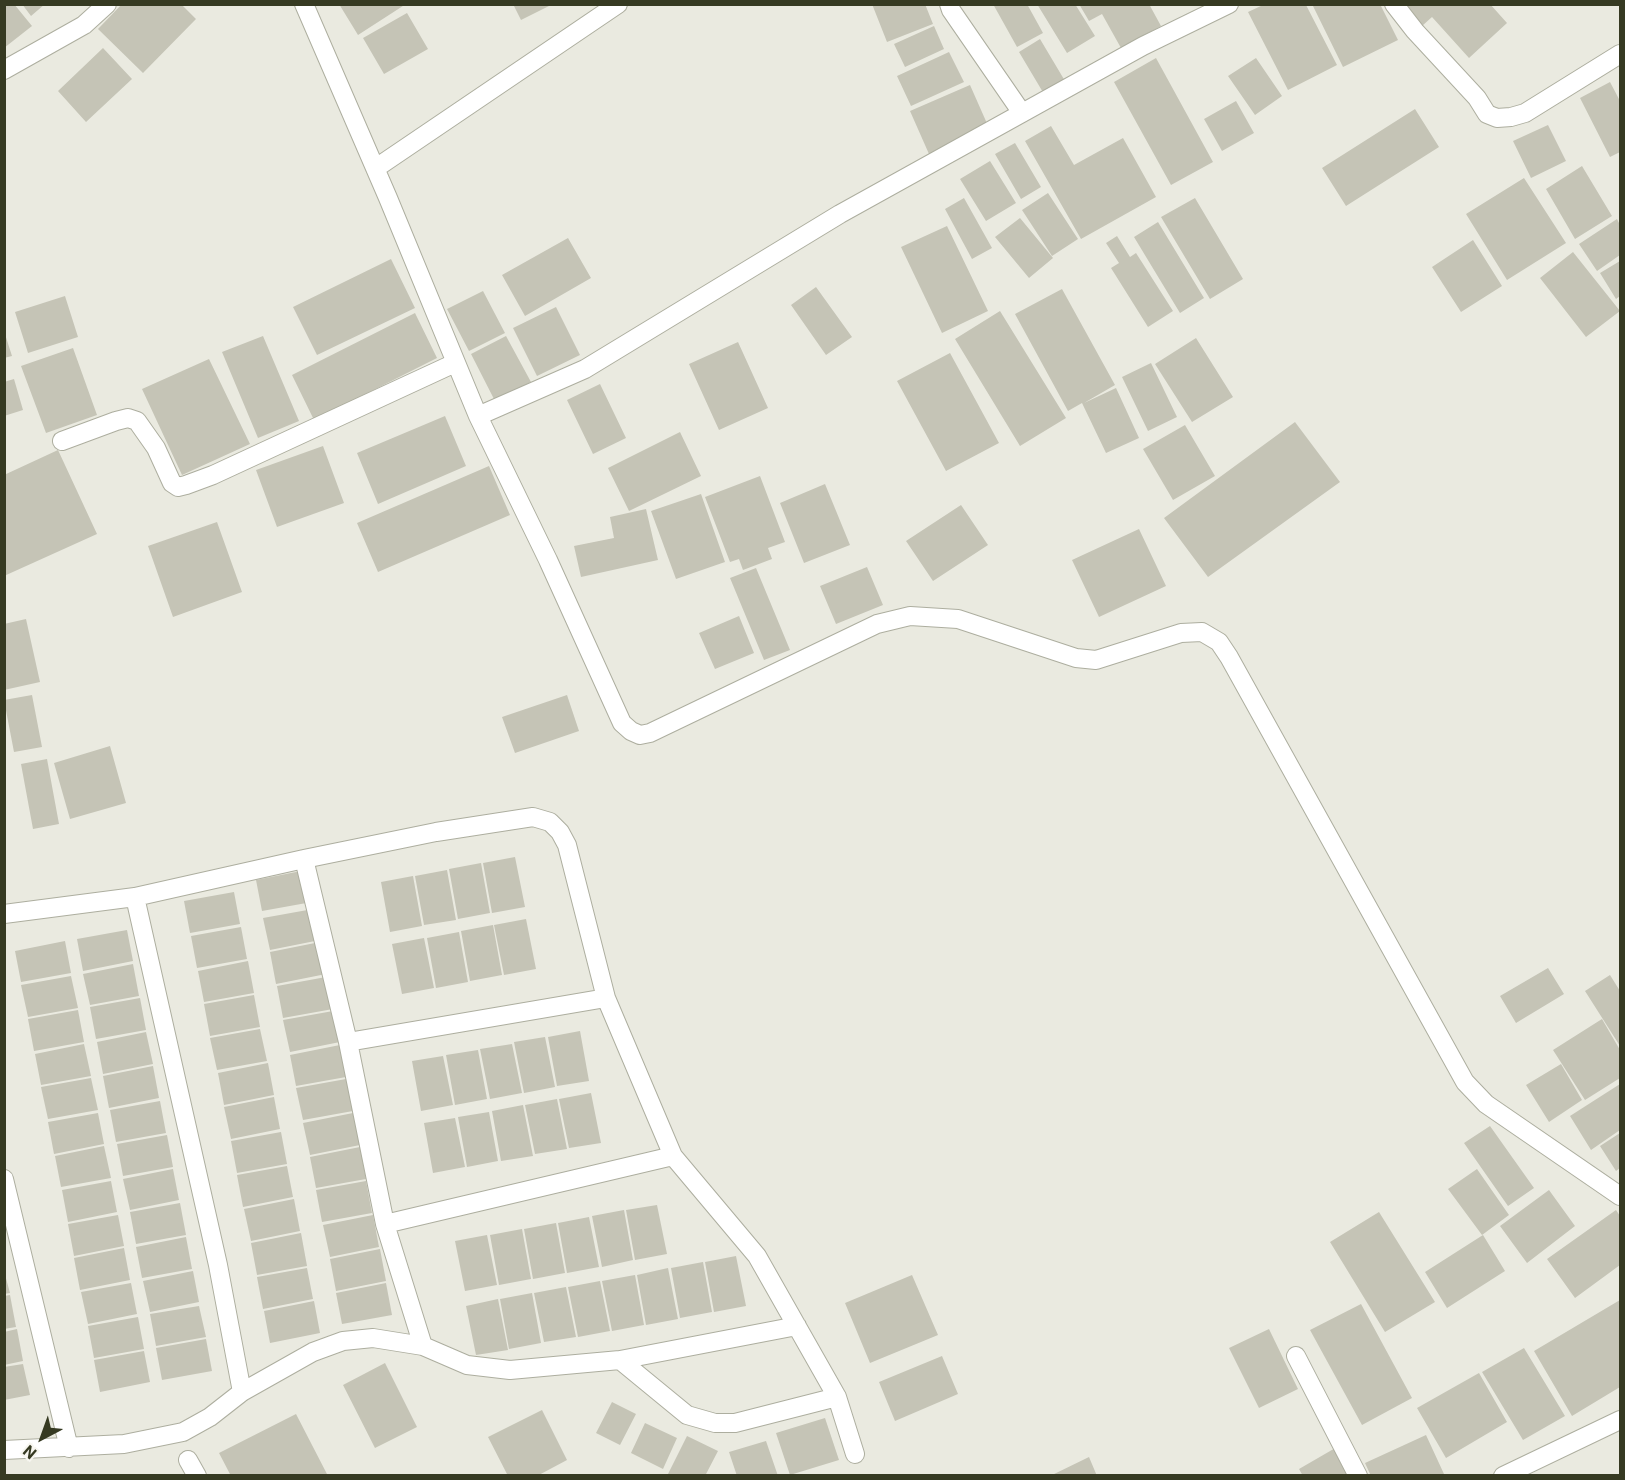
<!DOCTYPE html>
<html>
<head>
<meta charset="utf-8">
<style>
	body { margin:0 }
	#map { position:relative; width:1625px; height:1480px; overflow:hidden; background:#eaeae0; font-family:Roboto,sans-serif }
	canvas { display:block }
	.frame { position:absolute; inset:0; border:6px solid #363a22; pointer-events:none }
	.north { position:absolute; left:12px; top:1408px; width:60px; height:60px; -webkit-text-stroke:4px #f7f6f0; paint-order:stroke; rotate:221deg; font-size:16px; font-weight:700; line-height:24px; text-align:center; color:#363a22 }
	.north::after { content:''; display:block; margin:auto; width:21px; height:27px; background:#363a22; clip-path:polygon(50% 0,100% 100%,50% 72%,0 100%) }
</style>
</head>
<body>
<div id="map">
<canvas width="1625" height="1480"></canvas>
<div class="frame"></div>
<div class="north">N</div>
</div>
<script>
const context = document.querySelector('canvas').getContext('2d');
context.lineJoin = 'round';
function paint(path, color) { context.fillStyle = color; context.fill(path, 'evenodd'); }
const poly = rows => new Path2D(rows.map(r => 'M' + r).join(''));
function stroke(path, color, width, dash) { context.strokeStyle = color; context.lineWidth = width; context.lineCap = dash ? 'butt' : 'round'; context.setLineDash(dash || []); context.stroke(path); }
paint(poly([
	[4,4,14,4,32,26,4,48],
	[22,4,45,4,31,16],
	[122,4,181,4,196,19,143,73,98,29],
	[339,4,406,4,358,35],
	[513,4,553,4,521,20],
	[872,4,925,4,933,24,887,42],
	[993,4,1027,4,1043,33,1017,47],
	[1037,4,1075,4,1095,36,1067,53],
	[1079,4,1149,4,1161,26,1121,48,1102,14,1089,21],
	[1312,4,1380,4,1398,40,1343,67],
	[1402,4,1490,4,1507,23,1469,58,1432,17,1422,26],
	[1263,5,1306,5,1337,65,1288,90,1248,12],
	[407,13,428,49,384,74,363,38],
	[934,26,944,49,905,67,894,44],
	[1040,39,1065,81,1044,94,1019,52],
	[103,48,132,79,86,122,58,91],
	[949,52,964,82,911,106,897,76],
	[1156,58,1213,162,1171,185,1114,82],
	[1256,58,1282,96,1255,115,1228,76],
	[1610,82,1620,101,1620,152,1610,157,1580,98],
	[970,85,989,128,929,154,910,111],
	[1236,101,1254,133,1222,151,1204,119],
	[1415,109,1439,147,1346,206,1322,168],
	[1548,125,1566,161,1531,178,1513,141],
	[1051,126,1074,165,1123,138,1156,197,1081,239,1025,141],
	[1015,143,1041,187,1021,199,995,154],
	[990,161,1016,203,986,221,960,179],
	[1582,166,1612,216,1575,239,1546,189],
	[1524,178,1566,243,1507,280,1466,214],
	[1048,193,1078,239,1052,256,1022,210],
	[964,198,992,248,972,259,945,209],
	[1195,198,1243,279,1210,299,1161,217],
	[1020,218,1053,258,1029,278,995,237],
	[1617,219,1620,225,1620,255,1597,271,1579,244],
	[1158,222,1204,298,1180,313,1134,237],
	[947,226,988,311,942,333,901,247],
	[1117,236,1130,257,1136,253,1173,311,1148,327,1111,268,1119,263,1106,243],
	[568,238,591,278,525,316,502,275],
	[1473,240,1502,286,1461,312,1432,267],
	[1573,252,1620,311,1586,337,1540,278],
	[391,259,415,308,317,355,293,307],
	[1620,261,1620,296,1616,299,1600,273],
	[816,287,852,337,826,355,791,305],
	[1062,289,1115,385,1084,403,1116,388,1139,438,1106,453,1082,403,1068,411,1015,314],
	[483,291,505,333,469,351,447,309],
	[65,296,78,337,28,353,15,312],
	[556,307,580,355,537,376,513,328],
	[1000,311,1066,418,1020,446,955,339],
	[415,313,437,358,314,420,292,375],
	[4,331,12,356,4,358],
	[263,336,299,421,258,438,222,352],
	[506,336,531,382,495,401,471,354],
	[1196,338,1233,397,1192,422,1155,364],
	[738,342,768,408,719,430,689,364],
	[73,348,97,415,46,433,21,366],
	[950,353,999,443,946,471,897,381],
	[209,359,250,444,182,475,142,389],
	[1151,363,1177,417,1148,431,1122,377],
	[14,379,23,410,4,416,4,382],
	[600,384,626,438,593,454,567,400],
	[445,416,466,466,378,504,357,453],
	[1295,422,1340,482,1208,577,1164,518],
	[1185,425,1215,476,1173,500,1143,449],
	[680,432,701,476,629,511,608,468],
	[323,446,344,503,277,527,256,470],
	[58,450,97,534,4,576,4,475],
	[489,466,510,515,378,572,357,523],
	[760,476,785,542,768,548,772,559,743,570,739,559,730,562,705,497],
	[825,484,850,545,804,563,780,503],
	[701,494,725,562,676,579,651,511],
	[961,505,988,545,933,581,906,541],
	[646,509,658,560,581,577,574,546,614,538,610,517],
	[217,522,242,592,173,617,148,546],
	[1139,529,1166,586,1099,617,1072,560],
	[867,567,883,605,836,624,820,586],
	[756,568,790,650,764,660,730,578],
	[739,616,754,653,715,669,699,633],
	[26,619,40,682,4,690,4,624],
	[32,695,42,747,14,752,4,700],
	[567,695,579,731,515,753,502,717],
	[110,746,126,803,70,819,54,763],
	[47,759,59,824,33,829,21,764],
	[515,857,525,907,492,913,483,863],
	[481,863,490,913,458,919,449,869],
	[306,870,312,902,262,911,256,880],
	[447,870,456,920,424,925,415,876],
	[413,876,422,926,390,932,381,882],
	[234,892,240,924,190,933,184,901],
	[313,909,320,940,270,950,263,918],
	[526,919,536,969,504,975,494,925],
	[493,925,502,975,470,981,461,931],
	[241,927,247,959,197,968,191,936],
	[127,930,133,961,83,971,77,939],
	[459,932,468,982,436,988,427,938],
	[424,938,434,988,402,994,392,944],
	[65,941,71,973,21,982,15,951],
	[320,942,326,974,276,984,270,952],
	[248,961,254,993,204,1002,198,971],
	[133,964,139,996,90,1005,83,974],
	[1548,968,1564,994,1516,1023,1500,996],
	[1610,975,1620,991,1620,1046,1585,991],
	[71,976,78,1008,28,1017,21,985],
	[326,977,333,1009,283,1018,277,986],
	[254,995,260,1027,210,1036,204,1004],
	[140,998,146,1030,96,1039,90,1007],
	[78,1010,84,1042,34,1051,28,1019],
	[333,1011,340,1042,290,1052,283,1020],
	[1602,1019,1620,1050,1620,1078,1585,1100,1553,1050],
	[260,1029,267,1061,217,1070,210,1038],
	[580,1031,589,1081,557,1086,548,1037],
	[146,1032,153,1064,103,1074,97,1042],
	[545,1037,555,1087,524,1093,514,1042],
	[84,1044,91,1076,41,1085,35,1054],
	[512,1044,522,1093,490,1099,480,1049],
	[340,1045,346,1077,296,1086,290,1055],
	[478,1050,487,1099,455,1105,446,1055],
	[443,1056,453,1105,421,1111,412,1061],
	[268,1063,274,1095,224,1105,218,1073],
	[1561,1064,1582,1100,1549,1122,1526,1085],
	[153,1066,159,1098,109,1108,103,1076],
	[91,1078,98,1110,48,1119,41,1087],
	[346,1079,353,1111,303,1120,296,1088],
	[1620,1084,1620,1130,1591,1150,1570,1116],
	[591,1093,601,1143,569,1148,559,1099],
	[274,1097,280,1129,231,1139,224,1107],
	[557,1099,567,1149,535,1154,525,1105],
	[160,1101,166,1133,116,1142,110,1110],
	[523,1105,533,1156,501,1161,492,1111],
	[489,1112,498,1161,467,1167,458,1117],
	[98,1113,104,1144,54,1154,48,1122],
	[353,1113,360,1145,310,1155,303,1123],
	[455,1118,465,1167,433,1173,424,1123],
	[1490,1126,1534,1188,1508,1206,1464,1143],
	[281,1132,287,1164,237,1173,231,1141],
	[1620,1133,1620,1168,1616,1171,1600,1146],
	[167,1135,173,1167,123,1176,117,1144],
	[104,1146,111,1178,61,1187,55,1156],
	[360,1147,366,1179,316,1188,310,1157],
	[287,1166,293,1197,243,1207,237,1175],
	[173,1169,179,1200,130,1210,123,1179],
	[1477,1169,1509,1215,1482,1235,1448,1189],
	[111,1181,117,1212,68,1222,62,1190],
	[366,1181,372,1213,322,1222,316,1190],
	[1549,1190,1575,1226,1527,1263,1500,1226],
	[294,1199,300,1231,251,1241,244,1209],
	[180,1203,186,1235,136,1244,130,1212],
	[657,1205,667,1254,635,1260,626,1210],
	[624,1210,633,1260,602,1267,592,1216],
	[1616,1210,1620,1216,1620,1265,1575,1298,1547,1259],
	[1379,1212,1435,1302,1385,1332,1330,1242],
	[118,1215,124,1246,74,1256,68,1224],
	[373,1215,379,1247,330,1257,323,1225],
	[589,1217,599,1267,567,1273,558,1223],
	[556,1223,565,1273,533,1279,524,1229],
	[522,1229,531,1279,499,1285,490,1235],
	[301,1233,307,1266,257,1275,251,1243],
	[487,1235,497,1285,465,1291,455,1241],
	[1483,1235,1505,1271,1447,1308,1425,1272],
	[186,1237,192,1269,142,1278,136,1247],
	[124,1248,130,1280,80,1290,74,1258],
	[380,1249,386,1281,336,1291,330,1259],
	[736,1256,746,1306,714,1312,705,1262],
	[703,1262,712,1312,680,1318,671,1268],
	[307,1268,313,1299,263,1309,257,1277],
	[668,1268,678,1319,646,1325,637,1275],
	[4,1271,10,1293,4,1294],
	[193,1271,199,1302,150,1312,143,1281],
	[635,1275,644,1325,612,1331,602,1281],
	[912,1275,938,1335,870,1363,845,1303],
	[600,1281,610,1331,578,1337,568,1287],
	[131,1283,137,1314,88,1324,81,1292],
	[386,1283,392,1315,342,1324,336,1293],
	[566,1287,576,1337,544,1342,534,1293],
	[532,1293,541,1343,509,1349,500,1299],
	[10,1295,16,1327,4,1329,4,1296],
	[498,1299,508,1350,476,1355,466,1306],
	[1620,1300,1620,1387,1572,1416,1534,1351],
	[314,1301,320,1333,270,1343,264,1311],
	[1361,1304,1412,1398,1362,1425,1310,1330],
	[199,1306,206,1337,156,1346,150,1314],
	[138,1317,144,1349,94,1358,88,1326],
	[17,1329,23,1361,4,1365,4,1332],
	[1269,1329,1298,1389,1259,1408,1229,1348],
	[206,1339,212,1371,162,1380,156,1348],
	[1524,1348,1565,1416,1523,1440,1482,1372],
	[144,1351,150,1382,100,1392,94,1360],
	[942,1356,958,1394,895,1421,879,1382],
	[385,1363,417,1427,375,1448,343,1385],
	[23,1364,30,1395,4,1400,4,1367],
	[1479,1373,1507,1422,1446,1458,1417,1408],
	[612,1402,636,1414,620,1445,596,1433],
	[542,1410,567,1460,537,1476,508,1476,488,1437],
	[296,1414,328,1476,231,1476,219,1453],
	[825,1418,839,1460,790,1475,776,1433],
	[645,1423,677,1438,663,1469,631,1453],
	[1426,1435,1444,1474,1440,1476,1371,1476,1365,1463],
	[687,1436,718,1451,705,1476,667,1476],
	[766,1441,778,1476,737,1476,729,1452],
	[1337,1447,1353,1476,1303,1476,1299,1469],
	[1089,1457,1097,1476,1050,1476]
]), '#c5c4b6');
const street = poly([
	[304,4,388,198,478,416,548,560,622,723,631,731,640,735,650,733,877,624,910,616,958,619,1076,658,1096,660,1181,633,1202,632,1219,642,1229,657,1465,1082,1486,1104,1620,1196],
	[949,4,951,10,1022,113],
	[1394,4,1415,31,1477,98,1487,114,1497,118,1511,117,1525,113,1620,54],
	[4,70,84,25,107,4],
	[376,168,618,4],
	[478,416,585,369,840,214,1143,46,1229,4],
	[62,441,116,421,128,418,137,421,156,448,172,483,178,487,186,485,213,475,455,363],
	[304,859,348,1042,385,1224,423,1346],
	[135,897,218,1265,242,1392],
	[4,914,135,897,304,859,436,832,533,817,550,822,560,832,567,845,606,998,673,1156,757,1256,837,1397,855,1454],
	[348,1042,606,998],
	[4,1179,69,1448],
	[385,1224,673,1156],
	[1296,1356,1358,1476],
	[620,1360,687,1415,715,1423,735,1423,837,1397],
	[4,1450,124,1444,183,1432,210,1417,242,1392,313,1352,343,1341,373,1338,423,1346,467,1365,510,1370,620,1360,797,1326],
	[188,1460,197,1476],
	[1503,1476,1620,1420]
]);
stroke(street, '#adae9f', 20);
stroke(street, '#fff', 18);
</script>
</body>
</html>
